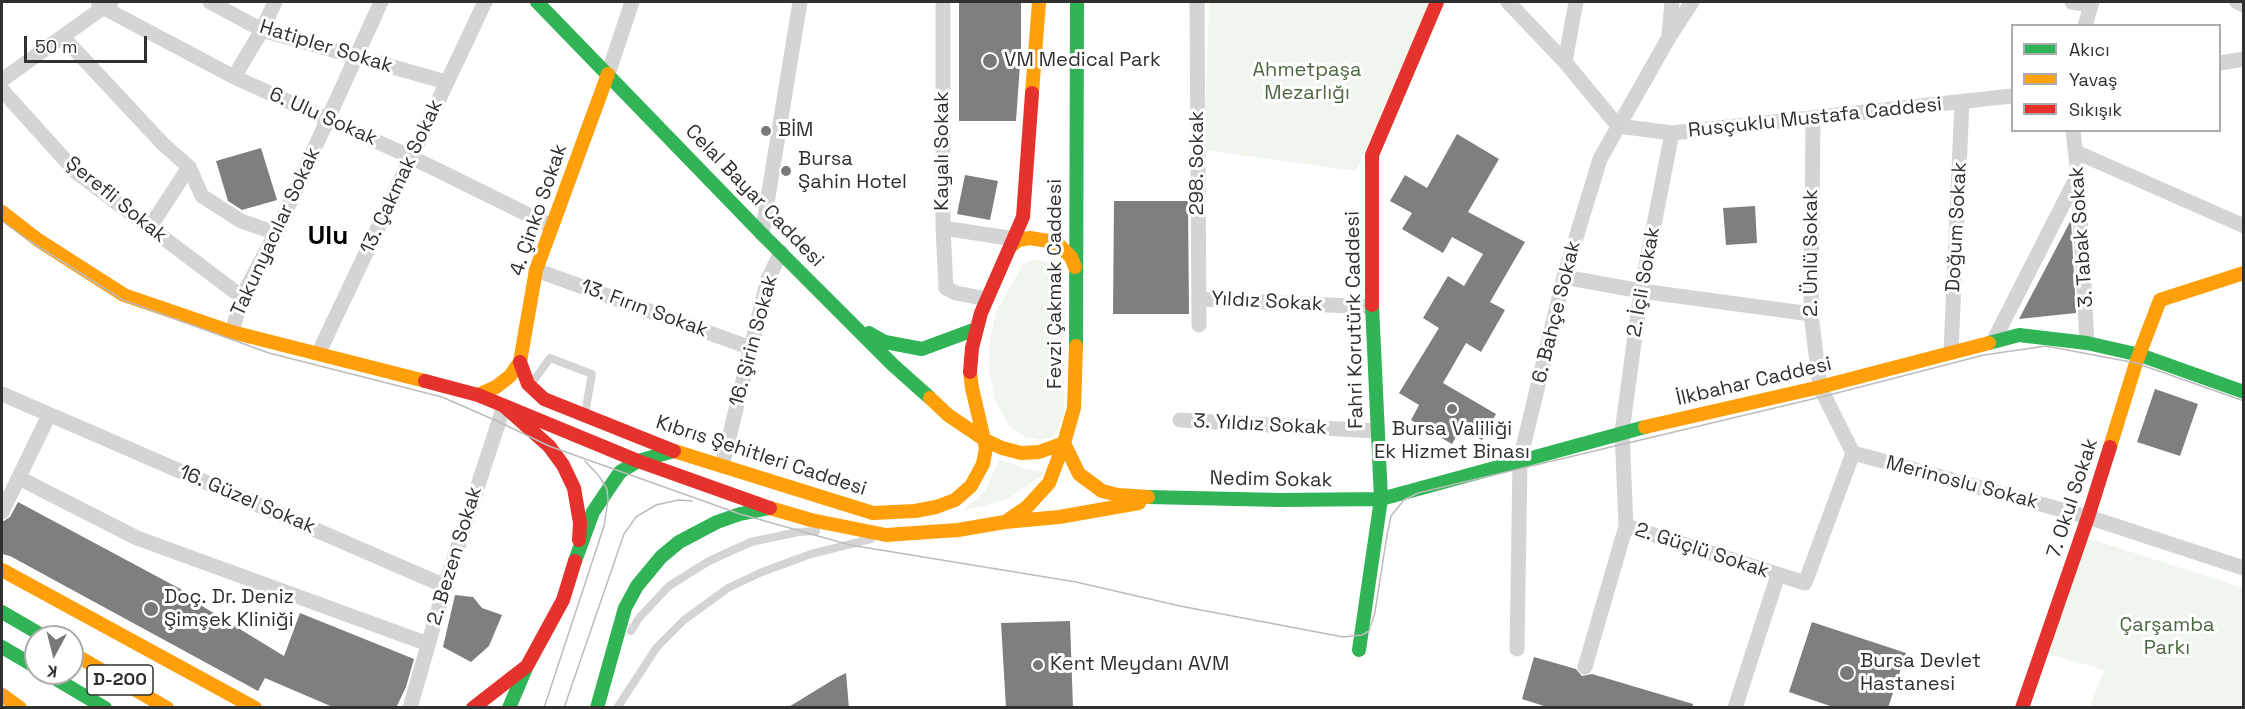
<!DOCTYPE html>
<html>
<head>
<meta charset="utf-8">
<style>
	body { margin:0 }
	#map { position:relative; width:2245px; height:709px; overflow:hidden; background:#fff; font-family:"Space Grotesk",sans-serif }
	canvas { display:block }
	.frame { position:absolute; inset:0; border:3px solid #303030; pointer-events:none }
	.legend { position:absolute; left:2011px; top:24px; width:210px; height:108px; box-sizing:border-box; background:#fff; border:2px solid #acacac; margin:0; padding:8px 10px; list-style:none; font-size:18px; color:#303030 }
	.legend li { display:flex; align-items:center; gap:12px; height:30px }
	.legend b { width:30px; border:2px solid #acacac }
	.north { position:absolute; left:24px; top:625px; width:60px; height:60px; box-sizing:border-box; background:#fff; border:2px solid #acacac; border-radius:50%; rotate:187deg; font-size:16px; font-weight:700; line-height:24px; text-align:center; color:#303030 }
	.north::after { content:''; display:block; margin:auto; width:21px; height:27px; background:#787878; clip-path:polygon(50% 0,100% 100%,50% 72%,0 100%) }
	.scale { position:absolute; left:24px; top:36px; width:123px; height:27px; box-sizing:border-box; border:3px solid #303030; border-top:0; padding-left:8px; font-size:18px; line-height:21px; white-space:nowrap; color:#303030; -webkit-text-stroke:4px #fff; paint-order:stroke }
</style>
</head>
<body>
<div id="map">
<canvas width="2245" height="709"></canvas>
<div class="frame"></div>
<ul class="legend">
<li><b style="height:8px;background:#30b455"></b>Akıcı</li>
<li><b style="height:8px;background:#ff9f0a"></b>Yavaş</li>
<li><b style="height:8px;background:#e5322d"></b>Sıkışık</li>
</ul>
<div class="north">K</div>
<div class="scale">50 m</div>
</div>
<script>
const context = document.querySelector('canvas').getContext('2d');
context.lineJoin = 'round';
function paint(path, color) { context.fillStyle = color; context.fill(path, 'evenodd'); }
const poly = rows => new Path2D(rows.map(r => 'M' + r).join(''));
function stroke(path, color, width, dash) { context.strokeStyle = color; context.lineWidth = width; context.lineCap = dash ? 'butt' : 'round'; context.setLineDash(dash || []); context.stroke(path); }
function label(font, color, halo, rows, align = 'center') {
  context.font = font + ' "Space Grotesk",sans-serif'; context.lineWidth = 6; context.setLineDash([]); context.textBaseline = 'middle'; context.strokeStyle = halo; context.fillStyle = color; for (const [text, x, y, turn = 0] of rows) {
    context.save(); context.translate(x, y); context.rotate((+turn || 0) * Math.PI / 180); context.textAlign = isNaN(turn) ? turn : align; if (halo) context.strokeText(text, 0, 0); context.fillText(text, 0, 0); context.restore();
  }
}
paint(poly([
	[1209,2,1430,2,1356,171,1204,150],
	[1034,260,1044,261,1054,265,1062,277,1065,295,1064,414,1053,437,1040,440,1025,437,1009,426,995,400,989,371,990,340,996,312,1023,264],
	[999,459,1023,468,1043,472,1043,475,1009,498,981,507,963,510,986,490],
	[2088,538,2243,588,2243,707,2090,707,2104,670,2046,653]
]), '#f0f5ed');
paint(poly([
	[959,2,1021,2,1021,50,1016,121,959,121],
	[1457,134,1499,159,1468,212,1525,242,1490,302,1505,310,1481,352,1466,343,1443,383,1496,414,1482,440,1461,428,1452,444,1411,420,1419,405,1399,393,1439,328,1423,318,1448,276,1464,286,1483,254,1452,237,1443,253,1402,229,1412,213,1390,201,1405,175,1427,188],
	[261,148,277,200,242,210,228,201,216,161],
	[965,175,998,181,990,220,957,214],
	[1114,201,1188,201,1189,314,1113,314],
	[1755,206,1757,243,1726,245,1723,208],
	[2071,220,2076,313,2019,319],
	[2155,389,2198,404,2180,456,2137,442],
	[18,502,186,592,184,595,284,656,300,613,414,659,406,687,396,708,335,708,265,678,258,691,10,556,2,554,2,522,10,517],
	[455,595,473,597,482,608,502,615,489,646,471,662,443,647],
	[1070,621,1073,708,1006,708,1001,623],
	[1812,622,1906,653,1888,708,1836,708,1789,692],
	[1534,657,1576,669,1582,676,1592,674,1693,704,1693,708,1550,708,1522,699],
	[846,673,849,708,787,708,836,678]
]), '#7f7f7f');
stroke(poly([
	[532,383,550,358,592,374,585,414],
	[631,631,639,618,669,586,709,561,751,542,798,532,816,531],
	[617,708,657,647,684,620,728,588,762,572,811,554,871,539]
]), '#d4d4d4', 8);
stroke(poly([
	[98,2,104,8,234,77,411,157,551,226],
	[210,2,262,30,446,82],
	[943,2,943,228,1015,239],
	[1197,2,1199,325],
	[1508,2,1565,62,1618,126,1672,133,2012,96],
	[2072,2,2091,5],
	[2237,2,2244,5],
	[2085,26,2092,2],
	[1669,34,1672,2],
	[63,37,163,144,189,167,202,196,241,221,276,233],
	[1565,62,1576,2],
	[2220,63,2244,59],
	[608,74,632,2],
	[234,77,262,30,275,2],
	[2,80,111,2],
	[2,90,76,172,242,297],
	[1813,119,1811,314,1820,387,1853,453],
	[2073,130,2078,175,2087,343],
	[2076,152,2244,226],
	[150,227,189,167],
	[943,228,946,288,956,293,987,299],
	[762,234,800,2],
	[536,270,751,348],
	[1564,277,1641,291,1811,314],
	[1199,299,1372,307],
	[232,332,242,297,276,233,381,2],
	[1994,340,2078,175],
	[1951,351,1962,102],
	[319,352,485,2],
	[2,394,445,586],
	[1180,420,1376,431],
	[1853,453,2088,517,2244,568],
	[722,466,768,279,781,252],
	[19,478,137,538,428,644],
	[2,512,49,415],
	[1626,526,1805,583,1853,453],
	[1517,649,1520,460,1564,277,1600,159,1668,39,1692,2],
	[1585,667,1626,526,1622,432,1641,291,1672,133],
	[410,708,445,586,504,406],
	[1735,708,1778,575]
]), '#d4d4d4', 15);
stroke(poly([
	[537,2,762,234,893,365,930,398],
	[869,333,885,342,922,349,976,329],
	[1989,343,2019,335,2087,343,2140,355,2244,392],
	[1076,346,1077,2],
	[1148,497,1280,500,1381,499,1645,427],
	[575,561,593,512,620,472,638,461,674,451],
	[2,612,45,637],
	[2,647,36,667],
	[1359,650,1381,499,1372,305],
	[46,673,105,708],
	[509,708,526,668],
	[597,708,625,608,637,586,661,557,679,542,717,522,740,514,770,508]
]), '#30b455', 14);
stroke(poly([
	[1032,93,1039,2],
	[2,212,38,240,124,295,232,332,425,381],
	[1012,245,1018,240,1030,238,1048,241,1059,245,1071,257,1075,267],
	[478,395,496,387,510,376,520,362,536,270,608,74],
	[930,398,948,415,985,440,1002,448,1021,453,1039,452,1064,443,1079,474,1102,491,1118,495,1148,497],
	[1645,427,1820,387,1989,343],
	[2110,447,2136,363,2160,300,2244,273],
	[674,451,873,513,915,511,936,507,955,500,971,486,983,464,986,448,972,388,970,372],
	[770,508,811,520,886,535,958,530,1005,522,1027,507,1049,483,1064,443,1074,408,1076,346],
	[1005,522,1059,517,1139,503],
	[2,570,255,708],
	[72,653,167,708],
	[2,695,20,708]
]), '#ff9f0a', 14);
stroke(poly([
	[1372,305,1372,155,1437,2],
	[520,362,528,384,544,399,674,451],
	[970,372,972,348,981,313,1023,217,1032,93],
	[425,381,478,395,638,461,770,508],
	[504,406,549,446,563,465,574,488,580,523,579,540],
	[473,708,527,666,563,600,575,561],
	[2022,708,2088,517,2110,447]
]), '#e5322d', 14);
stroke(poly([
	[2,221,28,240,123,300,269,353,442,397,497,421,549,446,740,514,850,545,1076,582,1180,606,1343,637,1362,635,1369,631,1375,612,1387,535,1391,516,1404,500,1418,493,1825,396,1984,355,2046,346,2136,363,2244,401],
	[544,708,604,526,608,500,607,489,599,476,585,461],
	[564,708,624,534,636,517,656,505,678,500,692,501]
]), '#bcbcbc', 1.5);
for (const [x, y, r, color] of [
	[990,61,8,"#787878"],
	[766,131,6,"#787878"],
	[786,171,6,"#787878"],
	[1452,409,6,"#787878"],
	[151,609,8,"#787878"],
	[1038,665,6,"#787878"],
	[1847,673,8,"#787878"]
]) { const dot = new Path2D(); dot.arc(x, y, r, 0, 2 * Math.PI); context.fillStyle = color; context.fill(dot); stroke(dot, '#fff', 2); }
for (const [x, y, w] of [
	[120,680,66]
]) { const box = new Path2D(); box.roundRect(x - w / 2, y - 15, w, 30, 4.5); context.fillStyle = '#fff'; context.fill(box); stroke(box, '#303030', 1.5); }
label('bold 18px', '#303030', null, [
	["D-200",120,680]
]);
label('20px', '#303030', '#fff', [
	["Hatipler Sokak",326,47,17],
	["6. Ulu Sokak",323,117,24],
	["Rusçuklu Mustafa Caddesi",1815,118,-6],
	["Kayalı Sokak",943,151,-90],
	["298. Sokak",1198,163,-90],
	["13. Çakmak Sokak",402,177,-65],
	["Celal Bayar Caddesi",754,196,46],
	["Şerefli Sokak",116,200,39],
	["4. Çinko Sokak",539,210,-71],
	["Doğum Sokak",1957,227,-87],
	["Takunyacılar Sokak",276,232,-65],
	["3. Tabak Sokak",2082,237,-94],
	["2. Ünlü Sokak",1812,253,-90],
	["2. İçli Sokak",1644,282,-80],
	["Fevzi Çakmak Caddesi",1056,284,-90],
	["Yıldız Sokak",1267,302,3],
	["13. Fırın Sokak",644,309,20],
	["6. Bahçe Sokak",1557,312,-76],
	["Fahri Korutürk Caddesi",1355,320,-91],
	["16. Şirin Sokak",754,341,-75],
	["İlkbahar Caddesi",1754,382,-13],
	["3. Yıldız Sokak",1260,425,3],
	["Kıbrıs Şehitleri Caddesi",761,456,18],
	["Nedim Sokak",1271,480,1],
	["Merinoslu Sokak",1962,483,15],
	["7. Okul Sokak",2073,498,-72],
	["16. Güzel Sokak",247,500,23],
	["2. Güçlü Sokak",1702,551,18],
	["2. Bezen Sokak",455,556,-73]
]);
label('20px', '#303030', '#fff', [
	["VM Medical Park",1004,61],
	["BİM",778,131],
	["Bursa",798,160],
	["Şahin Hotel",798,183],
	["Bursa Valiliği",1452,430,"center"],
	["Ek Hizmet Binası",1452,453,"center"],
	["Doç. Dr. Deniz",164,598],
	["Şimşek Kliniği",164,621],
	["Bursa Devlet",1860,662],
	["Hastanesi",1860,685],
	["Kent Meydanı AVM",1050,665]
], 'left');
label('20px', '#4c6840', '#fff', [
	["Ahmetpaşa",1307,71],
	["Mezarlığı",1307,94],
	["Çarşamba",2167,626],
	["Parkı",2167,649]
]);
label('bold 26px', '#000', '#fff', [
	["Ulu",328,237]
]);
</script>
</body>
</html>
